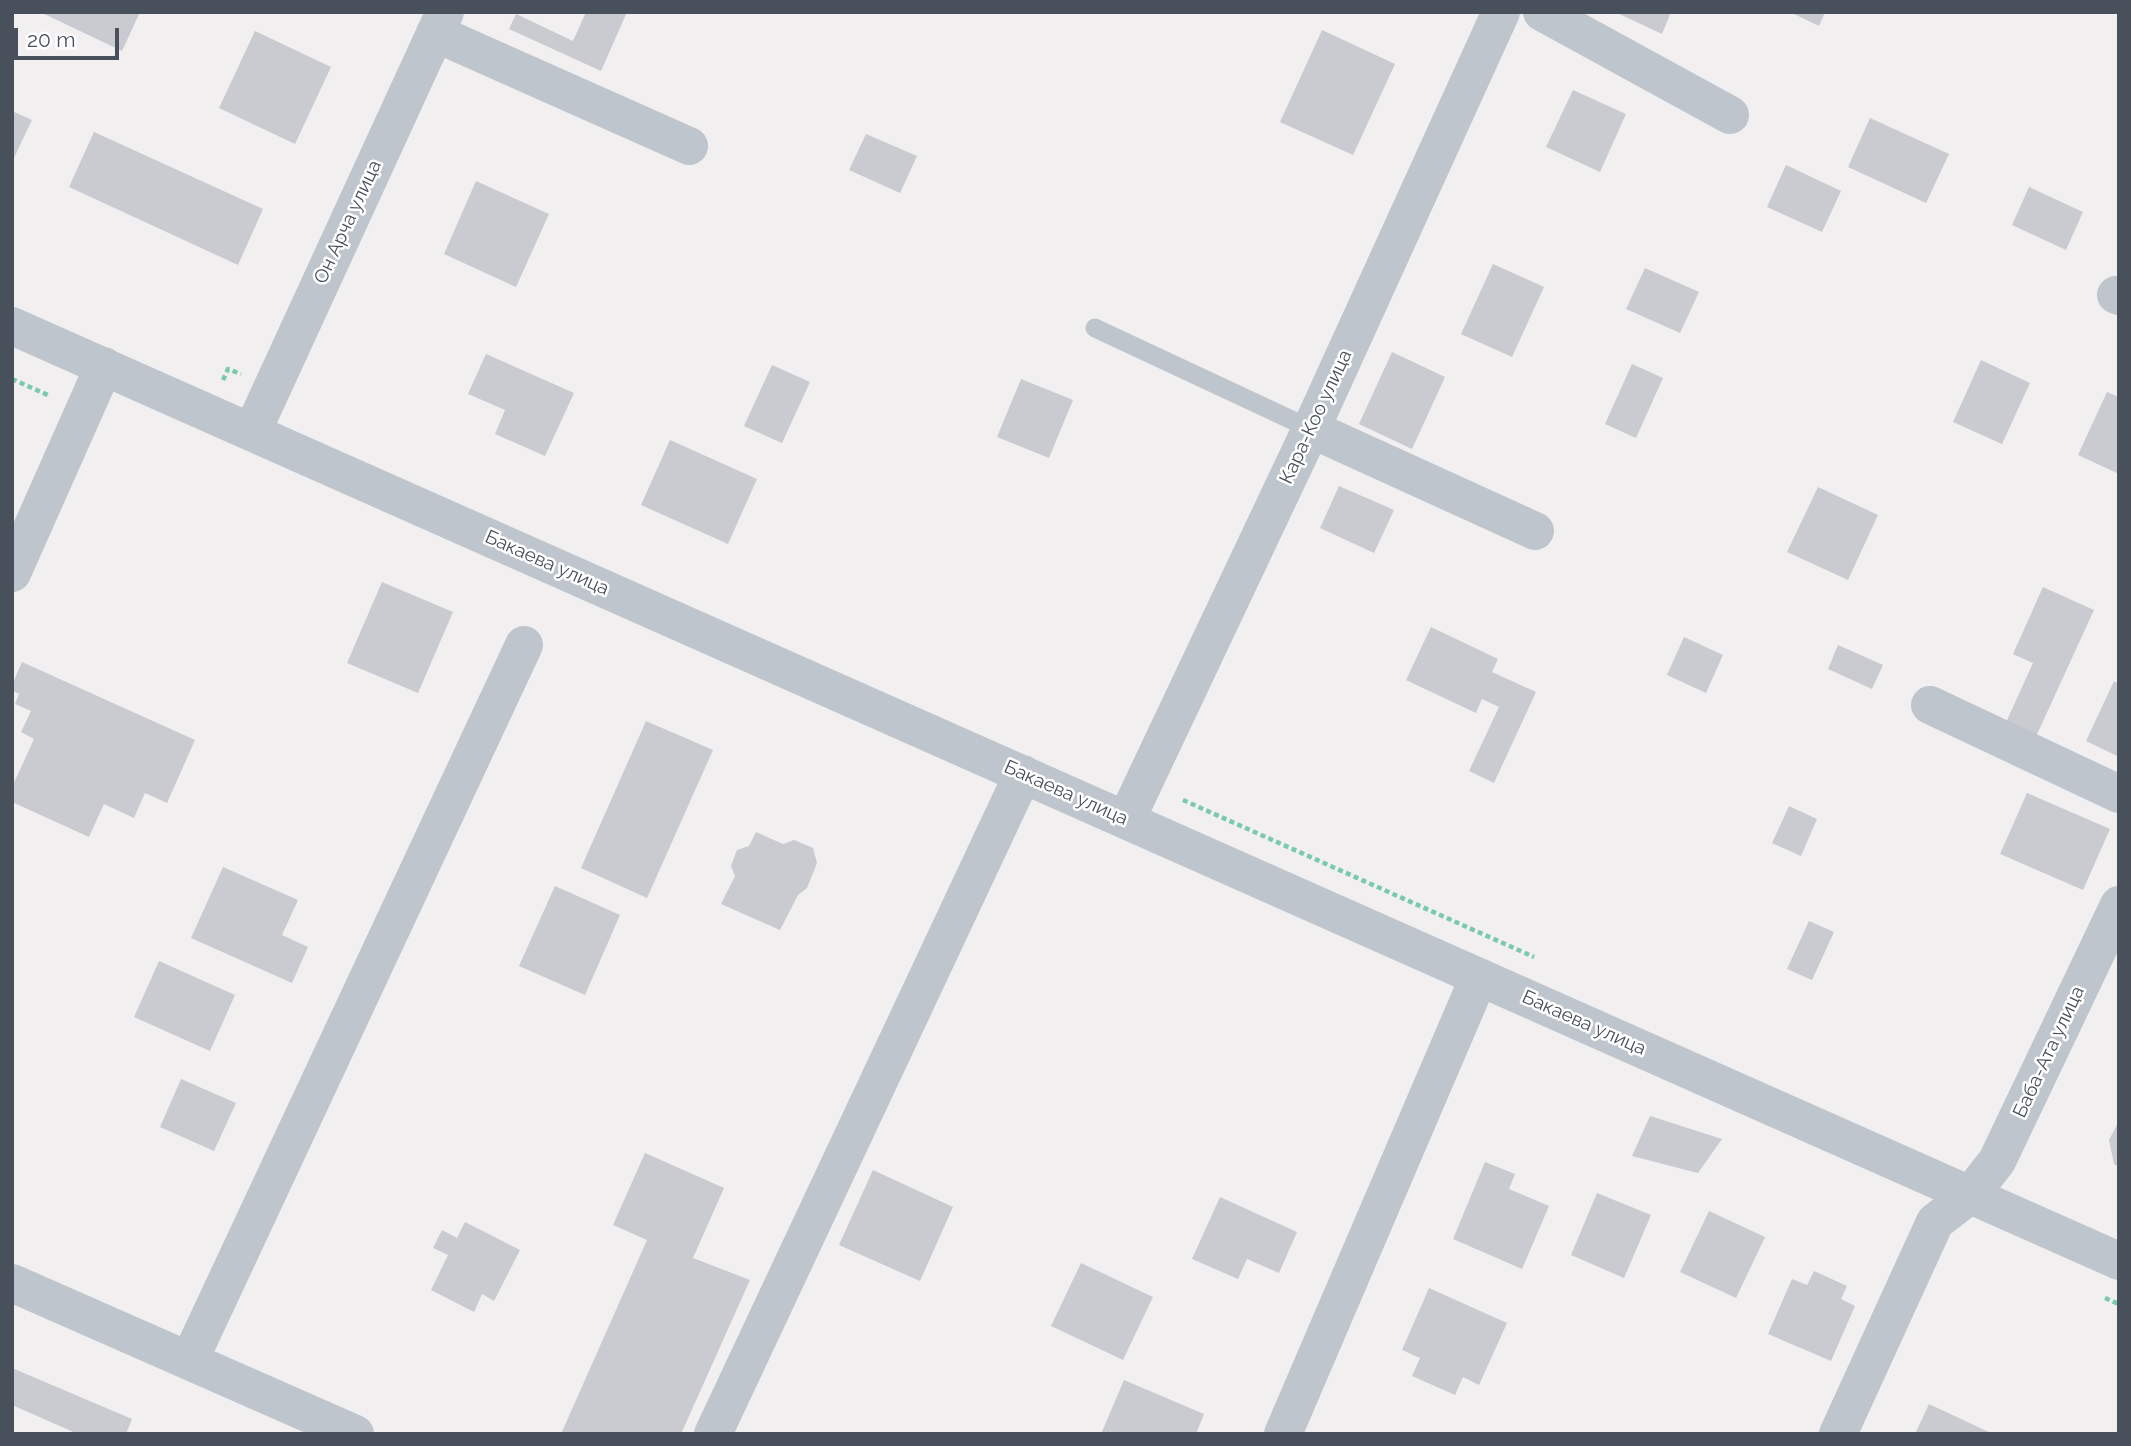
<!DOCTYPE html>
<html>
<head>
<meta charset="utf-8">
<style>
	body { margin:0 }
	#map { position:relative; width:2131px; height:1446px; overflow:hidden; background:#f1efef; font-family:Raleway,sans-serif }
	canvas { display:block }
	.frame { position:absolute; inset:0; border:14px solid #48505c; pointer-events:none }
	.scale { position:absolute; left:14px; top:28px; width:105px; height:32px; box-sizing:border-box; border:4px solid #48505c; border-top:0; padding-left:9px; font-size:21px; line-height:24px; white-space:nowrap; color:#48505c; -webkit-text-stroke:5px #fff; paint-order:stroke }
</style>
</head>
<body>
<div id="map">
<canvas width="2131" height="1446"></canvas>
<div class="frame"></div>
<div class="scale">20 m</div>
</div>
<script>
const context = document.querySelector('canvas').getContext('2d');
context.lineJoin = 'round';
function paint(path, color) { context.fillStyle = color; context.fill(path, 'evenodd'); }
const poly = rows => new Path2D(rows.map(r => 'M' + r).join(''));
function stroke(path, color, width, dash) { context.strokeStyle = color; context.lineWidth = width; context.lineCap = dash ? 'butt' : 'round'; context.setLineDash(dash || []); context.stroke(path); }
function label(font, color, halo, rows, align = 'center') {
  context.font = font + ' Raleway,sans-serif'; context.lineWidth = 5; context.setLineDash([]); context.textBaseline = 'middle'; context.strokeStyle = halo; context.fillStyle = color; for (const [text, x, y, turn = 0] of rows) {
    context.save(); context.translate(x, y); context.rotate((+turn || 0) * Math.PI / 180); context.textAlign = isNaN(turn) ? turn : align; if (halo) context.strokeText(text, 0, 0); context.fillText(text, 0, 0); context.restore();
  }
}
paint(poly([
	[40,12,140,12,122,51],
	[586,12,627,12,601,71,509,29,516,14,573,41],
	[1615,12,1671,12,1662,34],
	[1790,12,1825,12,1819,26],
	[1322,30,1395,64,1353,155,1280,122],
	[255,31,331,67,295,144,219,108],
	[1573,90,1626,114,1600,172,1546,147],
	[12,111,32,120,12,162],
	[1870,118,1949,154,1926,203,1848,167],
	[94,132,263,209,238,265,69,187],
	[866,134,917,156,900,193,849,170],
	[1786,165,1841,191,1822,232,1767,207],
	[476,181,549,214,516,287,444,254],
	[2029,187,2083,212,2066,250,2012,225],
	[1493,264,1544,287,1512,357,1461,334],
	[1645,268,1699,292,1680,333,1626,309],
	[1392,352,1445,377,1412,449,1359,424],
	[486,354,574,393,545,456,495,434,505,410,468,394],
	[1981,360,2030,383,2002,444,1953,422],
	[1632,364,1663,378,1636,438,1605,424],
	[772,365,810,382,782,443,744,426],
	[1021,379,1073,400,1049,458,997,437],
	[2107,392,2119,397,2119,474,2078,455],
	[670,440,757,479,728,544,641,505],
	[1339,486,1394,510,1374,553,1320,528],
	[1818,487,1878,515,1848,580,1787,552],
	[382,582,453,612,418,693,347,663],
	[2043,587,2094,610,2033,743,2003,729,2033,663,2013,654],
	[1431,627,1498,659,1492,672,1536,692,1494,783,1469,771,1499,707,1482,699,1476,713,1406,680],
	[1684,637,1723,655,1706,693,1667,675],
	[1838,645,1883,665,1872,689,1828,669],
	[22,662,195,740,167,803,145,793,134,818,104,804,89,837,12,802,12,787,34,739,21,732,31,711,15,704,19,694,12,690,12,685],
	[2114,681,2119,684,2119,757,2086,741],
	[646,721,713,750,647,898,581,868],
	[2027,793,2110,829,2083,890,2000,854],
	[1789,806,1817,819,1801,856,1772,843],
	[756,832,783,844,794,840,813,848,817,863,807,888,798,895,780,930,721,904,735,876,731,866,737,850,749,846],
	[223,867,298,900,282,935,308,947,292,983,191,938],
	[555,886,620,915,585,995,519,966],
	[1809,921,1834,932,1812,980,1787,969],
	[159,961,235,995,210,1051,134,1017],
	[181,1079,236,1103,214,1151,160,1127],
	[1650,1116,1722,1139,1698,1173,1632,1156],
	[2119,1121,2119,1167,2114,1164,2109,1140],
	[645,1153,724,1188,693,1258,750,1280,681,1434,561,1434,647,1240,613,1225],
	[1485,1162,1515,1174,1509,1189,1549,1206,1522,1269,1453,1239],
	[873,1170,953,1207,920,1281,839,1245],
	[1597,1193,1651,1215,1624,1278,1571,1255],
	[1220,1197,1297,1232,1279,1273,1247,1259,1238,1279,1192,1259],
	[1709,1211,1765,1237,1736,1298,1680,1272],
	[465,1222,520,1250,494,1301,482,1294,474,1312,431,1290,448,1255,433,1248,442,1230,457,1238],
	[1081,1263,1153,1297,1123,1360,1051,1326],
	[1814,1271,1847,1286,1841,1299,1855,1306,1831,1361,1768,1334,1792,1279,1807,1285],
	[1429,1288,1507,1323,1479,1385,1463,1377,1455,1395,1412,1376,1420,1358,1402,1350],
	[12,1368,132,1419,126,1434,78,1434,12,1405],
	[1124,1380,1204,1414,1196,1434,1101,1434],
	[1929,1404,1993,1434,1915,1434]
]), '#c9cbd1');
stroke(poly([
	[12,379,50,396],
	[223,380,228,369,241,374],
	[1183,800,1534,957],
	[2105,1298,2119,1304]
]), '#79c9ab', 4.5, [5, 3.5]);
stroke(poly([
	[1095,328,1311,429]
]), '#bec5cd', 19);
stroke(poly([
	[1542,12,1730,115],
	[435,33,689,146],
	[2116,295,2119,296],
	[12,326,2119,1261],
	[1311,429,1535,531],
	[252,432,445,12],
	[12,573,104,366],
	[1930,705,2119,794],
	[1126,820,1311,429,1501,12],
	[12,1283,355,1434],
	[189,1361,524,645],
	[713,1434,1023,774],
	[1283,1434,1479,977],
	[1838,1434,1935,1222,1971,1194,1997,1161,2119,905]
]), '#bec5cd', 38);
label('19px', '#48505c', '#fff', [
	["Он Арча улица",348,222,-65],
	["Кара-Коо улица",1316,417,-65],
	["Бакаева улица",547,563,24],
	["Бакаева улица",1066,793,24],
	["Бакаева улица",1584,1023,24],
	["Баба-Ата улица",2049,1052,-65]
]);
</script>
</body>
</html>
